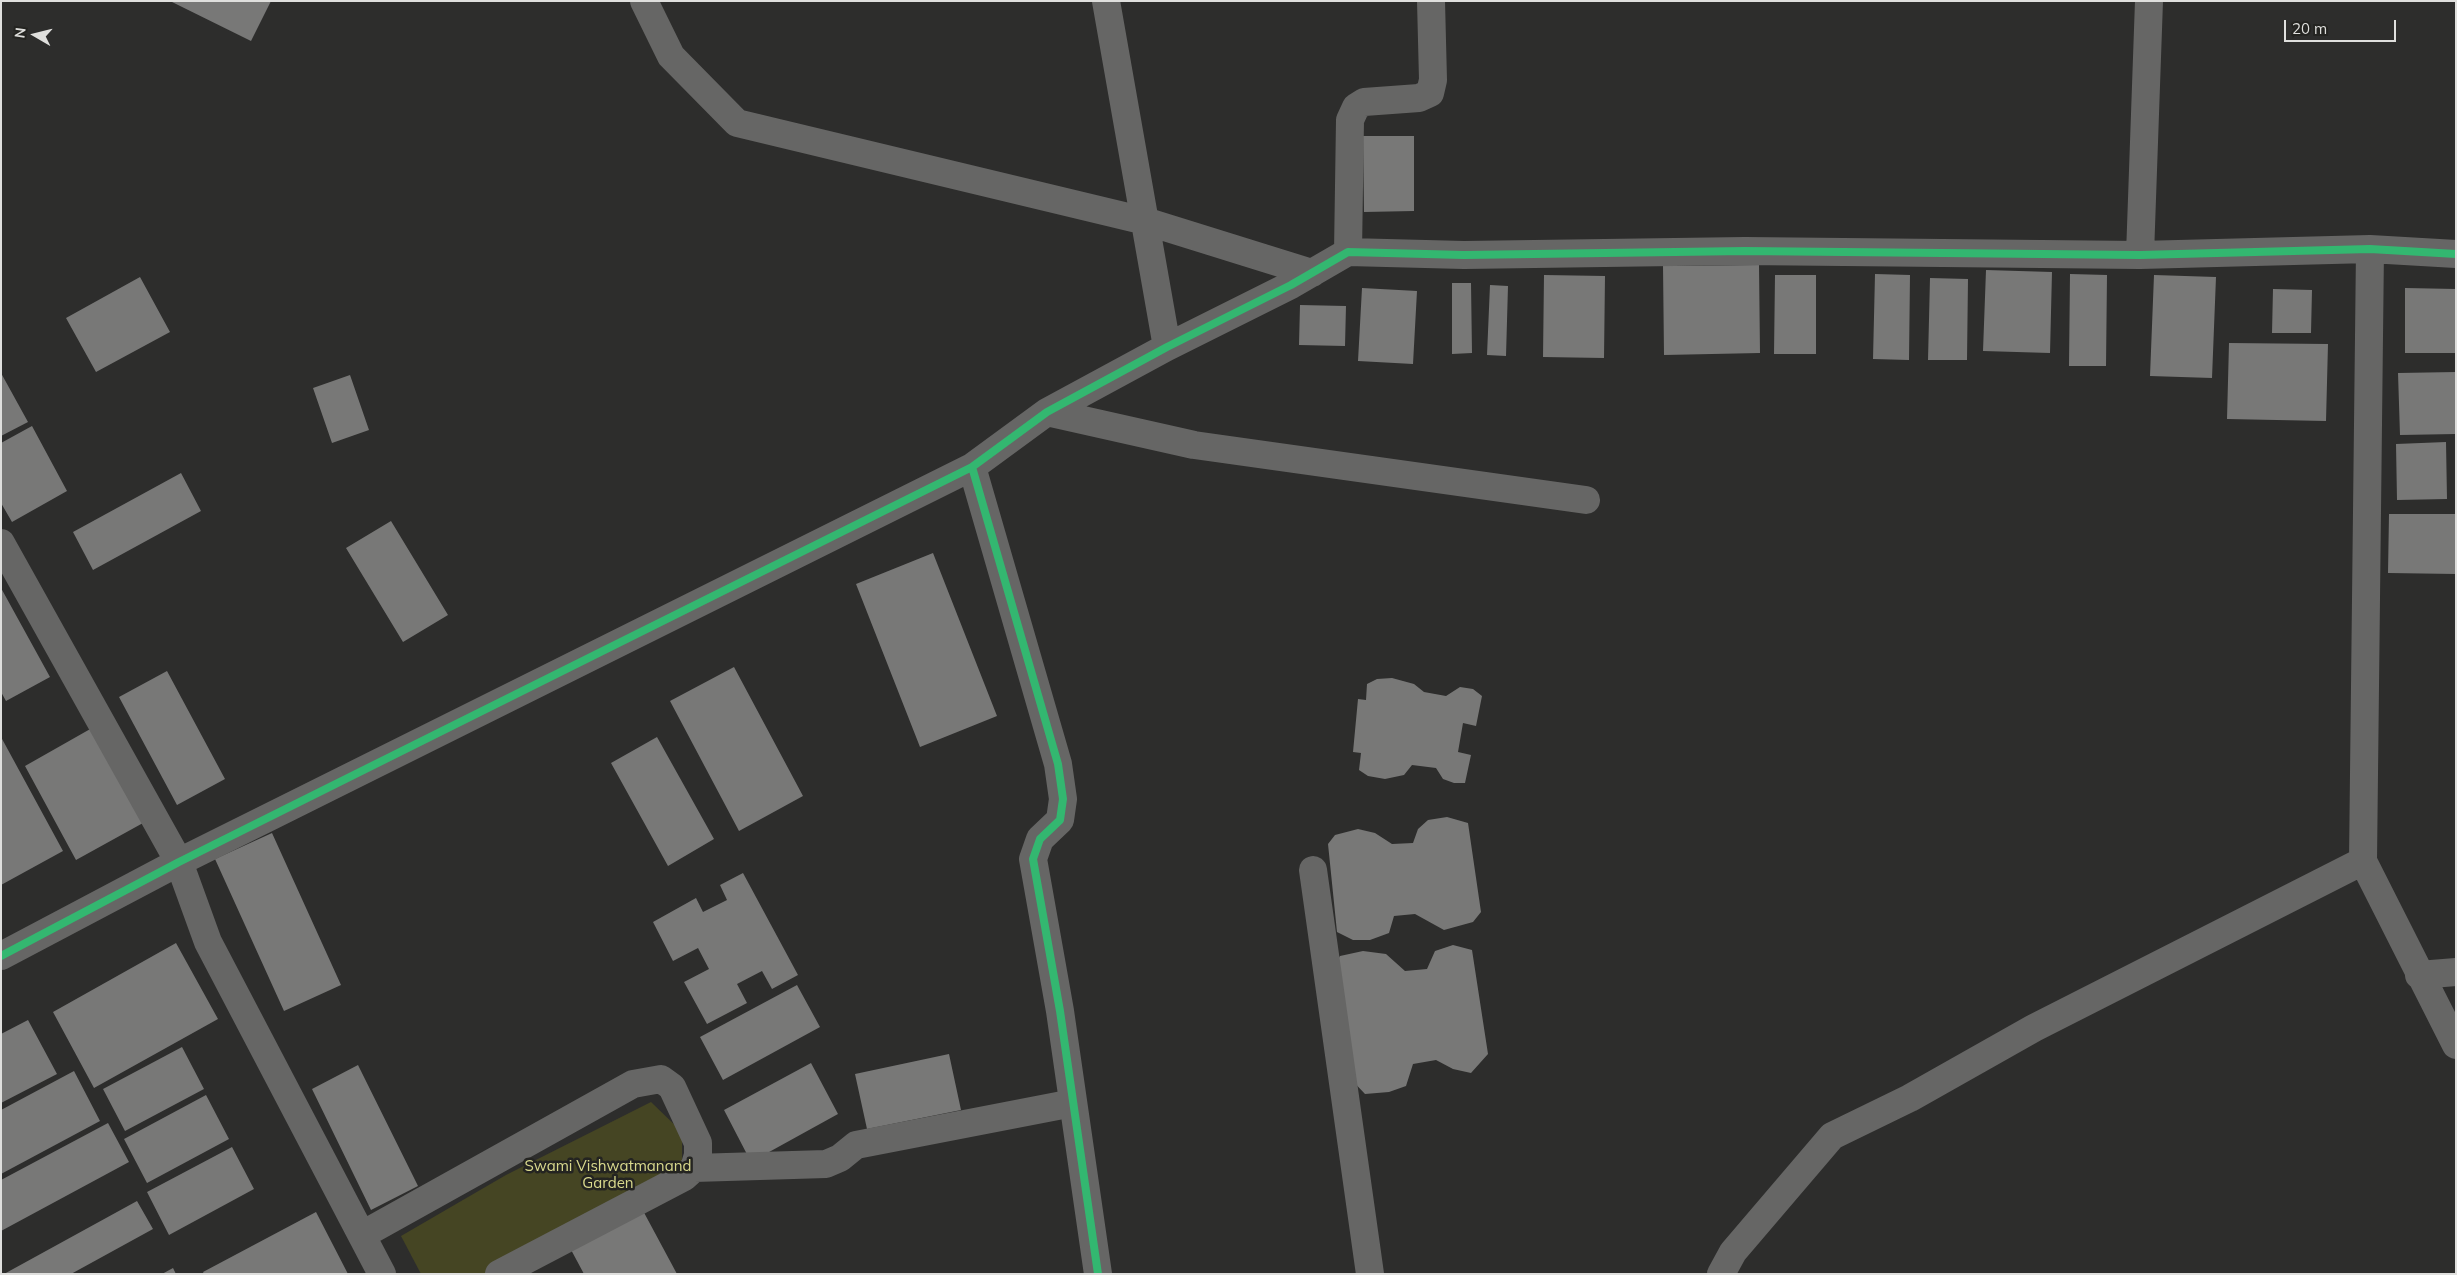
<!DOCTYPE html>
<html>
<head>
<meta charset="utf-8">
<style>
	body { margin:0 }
	#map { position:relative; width:2457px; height:1275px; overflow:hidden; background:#2d2d2c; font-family:Mulish,sans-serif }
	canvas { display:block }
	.frame { position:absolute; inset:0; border:2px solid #dfdfdd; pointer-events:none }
	.north { position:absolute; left:10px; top:10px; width:50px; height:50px; -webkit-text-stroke:4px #242421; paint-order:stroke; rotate:278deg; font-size:14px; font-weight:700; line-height:20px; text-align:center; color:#dfdfdd }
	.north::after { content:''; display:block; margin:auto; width:18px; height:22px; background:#dfdfdd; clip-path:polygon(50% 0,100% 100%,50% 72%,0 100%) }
	.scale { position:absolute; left:2284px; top:20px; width:112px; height:22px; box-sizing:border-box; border:2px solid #dfdfdd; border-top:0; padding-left:6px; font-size:15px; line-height:18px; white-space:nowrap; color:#dfdfdd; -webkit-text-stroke:4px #242421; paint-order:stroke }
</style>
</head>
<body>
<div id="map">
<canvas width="2457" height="1275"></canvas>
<div class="frame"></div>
<div class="north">N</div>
<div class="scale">20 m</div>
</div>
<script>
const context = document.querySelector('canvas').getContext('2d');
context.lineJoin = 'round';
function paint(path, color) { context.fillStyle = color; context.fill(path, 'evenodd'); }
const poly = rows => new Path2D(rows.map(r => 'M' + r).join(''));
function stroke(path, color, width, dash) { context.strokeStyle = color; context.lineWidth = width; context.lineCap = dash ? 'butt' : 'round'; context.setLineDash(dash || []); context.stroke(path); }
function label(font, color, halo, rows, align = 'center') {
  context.font = font + ' Mulish,sans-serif'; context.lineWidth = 5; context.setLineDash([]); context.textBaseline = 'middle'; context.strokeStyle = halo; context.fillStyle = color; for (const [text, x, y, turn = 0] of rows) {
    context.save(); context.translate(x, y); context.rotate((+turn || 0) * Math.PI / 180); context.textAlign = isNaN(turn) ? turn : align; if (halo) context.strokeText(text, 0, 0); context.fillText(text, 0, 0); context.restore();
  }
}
paint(poly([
	[651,1102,682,1132,682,1173,510,1274,421,1274,401,1236,506,1175]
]), '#454523');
paint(poly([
	[170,1,271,1,251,41],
	[1363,136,1414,136,1414,211,1364,212],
	[1759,265,1760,353,1664,355,1663,266],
	[1986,270,2052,272,2050,353,1983,351],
	[1875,274,1910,275,1909,360,1873,359],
	[2070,274,2107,275,2106,366,2069,366],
	[1544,275,1605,276,1604,358,1543,357],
	[1775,275,1816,275,1816,354,1774,354],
	[2154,275,2216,277,2212,378,2150,376],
	[140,277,170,332,96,372,66,318],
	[1930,278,1968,279,1967,360,1928,360],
	[1452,283,1471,283,1472,353,1452,354],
	[1490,285,1508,286,1506,356,1487,355],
	[1362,288,1417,291,1413,364,1358,361],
	[2405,288,2456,289,2456,353,2405,353],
	[2273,289,2312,290,2311,333,2272,333],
	[1300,305,1346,306,1345,346,1299,345],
	[2229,343,2328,344,2326,421,2227,419],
	[2456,372,2456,434,2400,435,2398,373],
	[1,373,28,422,1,436],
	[350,375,369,430,332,443,313,388],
	[32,426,67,491,12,522,1,503,1,443],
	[2446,442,2447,499,2397,500,2396,444],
	[181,473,201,511,93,570,73,532],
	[2389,514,2456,514,2456,574,2388,573],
	[391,521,448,615,403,642,346,548],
	[933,553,997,716,920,747,856,584],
	[1,588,50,677,6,701,1,692],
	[734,667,803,796,739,831,670,701],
	[167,671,225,779,177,805,119,697],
	[1392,678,1414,684,1424,692,1446,696,1460,687,1473,689,1482,696,1476,726,1463,723,1458,752,1471,755,1465,783,1454,783,1443,779,1436,768,1412,765,1404,775,1385,779,1368,776,1359,770,1361,753,1353,752,1358,699,1366,700,1367,684,1377,679],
	[92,728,143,823,76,860,25,766],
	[1,737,63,851,1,885],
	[657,737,714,839,668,866,611,763],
	[1447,817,1468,823,1481,912,1473,922,1444,930,1415,914,1394,916,1389,933,1370,940,1353,940,1337,932,1328,844,1335,835,1358,829,1375,833,1392,844,1413,843,1418,829,1428,820],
	[272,833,341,985,284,1011,215,859],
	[743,873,798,975,772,989,762,971,737,984,747,1003,707,1024,684,982,709,969,698,948,673,961,653,922,696,898,703,912,727,900,720,885],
	[176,943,218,1019,94,1088,53,1012],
	[1453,945,1472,950,1488,1054,1471,1073,1453,1069,1436,1060,1413,1064,1406,1086,1389,1092,1365,1094,1348,1076,1330,972,1340,956,1363,951,1386,954,1405,971,1427,969,1435,951],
	[797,985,820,1027,723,1080,700,1037],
	[28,1020,57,1074,1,1103,1,1034],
	[182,1047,204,1089,125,1131,103,1089],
	[949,1054,961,1110,867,1129,855,1074],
	[811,1063,838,1114,751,1162,724,1110],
	[358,1065,418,1186,371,1210,312,1089],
	[74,1071,100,1121,1,1174,1,1110],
	[206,1095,229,1139,147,1183,124,1139],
	[108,1123,129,1162,1,1231,1,1180],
	[232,1147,254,1189,169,1235,147,1192],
	[137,1201,153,1229,71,1274,4,1274],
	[641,1207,677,1274,584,1274,569,1246],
	[316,1212,348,1274,204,1274,203,1272],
	[173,1268,176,1274,162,1274]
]), '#787877');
stroke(poly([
	[644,1,671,56,737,123,1145,221,1312,273],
	[1106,1,1167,347],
	[2370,249,2363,861,2456,1045],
	[1348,252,1350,120,1356,107,1364,102,1419,98,1430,93,1433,80,1431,1],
	[2140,255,2149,1],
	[1047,412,1194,445,1586,500],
	[972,467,1058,764,1063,799,1060,820,1040,839,1033,859,1060,1011,1098,1274],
	[1,543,179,862,208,942,382,1274],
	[1313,870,1370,1274],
	[1,956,179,862,972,467,1047,412,1167,347,1291,285,1348,252,1464,255,1745,251,2140,255,2370,249,2456,254],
	[2419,975,2456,972],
	[694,1168,826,1164,840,1158,856,1145,1073,1103],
	[362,1235,633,1084,661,1079,672,1087,698,1143,698,1155,694,1168,684,1177,499,1274],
	[1721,1274,1733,1252,1832,1136,1910,1098,2034,1028,2363,861]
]), '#666665', 28);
stroke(poly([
	[972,467,1058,764,1063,799,1060,820,1040,839,1033,859,1060,1011,1098,1274],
	[1,956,179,862,972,467,1047,412,1167,347,1291,285,1348,252,1464,255,1745,251,2140,255,2370,249,2456,254]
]), '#33b770', 8);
label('15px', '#d9d98d', '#242421', [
	["Swami Vishwatmanand",608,1166],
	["Garden",608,1183]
]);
</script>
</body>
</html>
